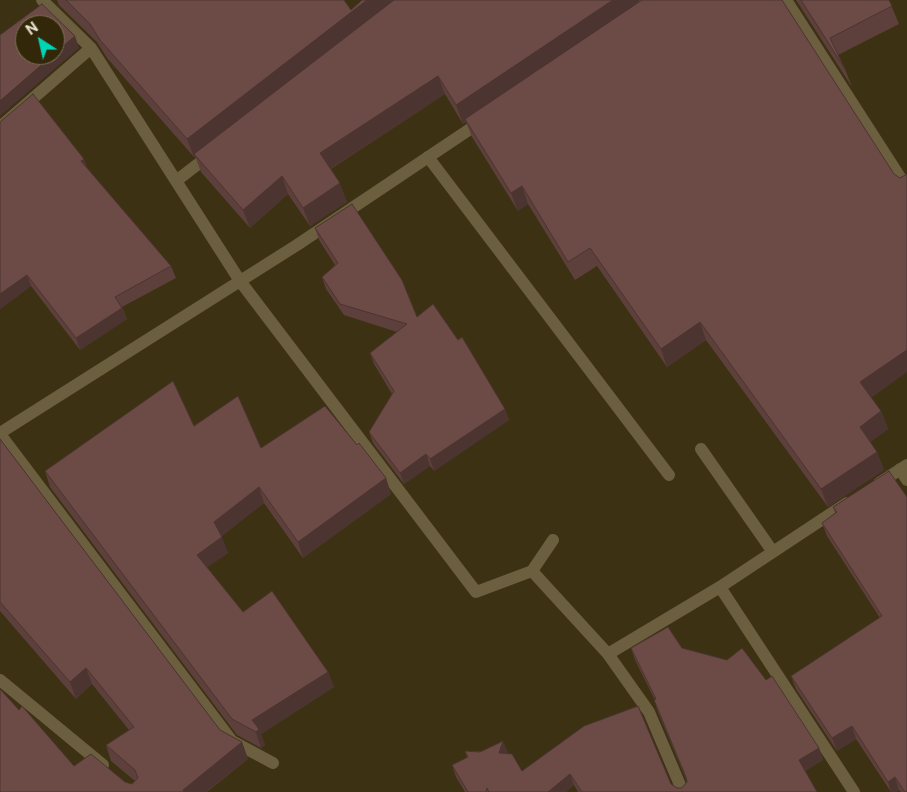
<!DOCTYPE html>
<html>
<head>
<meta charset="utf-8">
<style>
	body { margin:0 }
	#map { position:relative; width:907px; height:792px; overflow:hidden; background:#3c3112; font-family:"Public Sans",sans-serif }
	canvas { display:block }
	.north { position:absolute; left:15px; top:15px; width:50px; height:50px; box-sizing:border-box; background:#322708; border:1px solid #7c7259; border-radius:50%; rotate:325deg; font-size:14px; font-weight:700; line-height:20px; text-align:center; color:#eae3d2 }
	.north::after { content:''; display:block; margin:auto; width:18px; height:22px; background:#02d5b6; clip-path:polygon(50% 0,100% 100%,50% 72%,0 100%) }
</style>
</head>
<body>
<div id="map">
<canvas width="907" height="792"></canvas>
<div class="north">N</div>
</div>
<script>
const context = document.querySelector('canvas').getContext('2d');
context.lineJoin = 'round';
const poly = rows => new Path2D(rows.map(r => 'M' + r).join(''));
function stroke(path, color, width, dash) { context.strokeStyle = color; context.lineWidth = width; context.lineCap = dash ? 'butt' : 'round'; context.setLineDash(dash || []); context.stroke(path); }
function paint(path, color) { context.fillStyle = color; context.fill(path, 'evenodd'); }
stroke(poly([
	[428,157,669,475]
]), '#6b5f40', 12);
stroke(poly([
	[42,0,91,48,240,281,476,592,532,571,553,540],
	[786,0,907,188],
	[0,127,91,48],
	[176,181,211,154],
	[0,433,297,245,482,121],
	[0,434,232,741,273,763],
	[701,449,773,552],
	[900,469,907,480],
	[879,483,907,465],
	[532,571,608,654,649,712,683,792],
	[720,587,854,792],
	[608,654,720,587,847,503],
	[0,680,103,765]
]), '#6b5f40', 12);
paint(poly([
	[57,0,344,0,351,10,362,0,782,0,871,397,881,411,888,429,870,442,877,452,884,470,828,507,706,340,667,367,597,266,575,280,528,204,518,211,472,137,466,122,463,124,445,94,331,169,347,202,310,226,288,194,250,228,201,172,195,156,194,157,107,58,97,42,59,5],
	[796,0,889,0,899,24,838,55,845,69,852,87],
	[0,122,84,159,87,168,171,266,176,278,122,307,127,319,80,350,31,286,0,309],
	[315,228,417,317,505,409,509,420,434,471,430,466,404,484,373,443,369,432,392,394,374,364,370,353,397,332,344,315,326,289,322,277,335,265,319,240],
	[194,426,261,448,357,445,386,478,391,494,303,558,264,503,221,536,228,553,207,567,243,612,328,672,334,687,261,734,265,745,261,748,237,735,50,487,45,471],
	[0,439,220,730,242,742,248,759,207,792,0,792,19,710,74,766,125,782,132,784,135,781,111,761,106,745,129,730,92,684,76,699,0,611],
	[889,471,907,792,901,792,899,790,896,792,891,792,856,739,837,751,796,689,791,676,880,618,827,536,822,523,835,513,833,507],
	[631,648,682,648,766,680,819,748,823,760,805,771,817,792,578,792,574,785,566,792,465,792,456,777,452,765,467,758,465,751,508,752,507,754,522,771,671,784,677,788,682,788,687,782,686,779,658,712,654,700,655,700,635,660]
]), '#5d403b');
paint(poly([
	[367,0,398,0,194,154,195,156,194,157,187,139],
	[613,0,639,0,641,4,465,119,466,122,463,124,456,105],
	[75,36,79,48,0,116,0,101,53,55,55,55,55,53],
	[438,76,445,94,327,171,320,153],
	[84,159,88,171,81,161],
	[282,176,288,194,250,228,243,210],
	[340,183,347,202,310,226,303,208],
	[522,186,528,204,518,211,511,193],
	[27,275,31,286,0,309,0,294],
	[122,308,127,319,80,350,76,338],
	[700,322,706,340,667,367,661,349],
	[907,350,907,372,867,401,860,382],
	[505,409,509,420,434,471,430,459],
	[881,411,888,429,866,445,860,427],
	[877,452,884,470,828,507,821,489],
	[426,454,430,466,404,484,400,473],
	[386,478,391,494,303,558,298,542],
	[259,487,264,503,220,538,214,522],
	[222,537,228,553,203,570,197,555],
	[86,668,92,684,76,699,70,682],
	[328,672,334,687,261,734,265,745,261,748,252,720],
	[852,726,856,739,837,751,832,738],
	[503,741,508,752,503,765,499,753],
	[242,742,248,759,206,792,184,792,183,790],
	[819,748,823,760,803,772,799,760],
	[570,774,574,785,566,792,548,792],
	[895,777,899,790,896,792,891,792,888,782]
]), '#4c3430');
const building = poly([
	[66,0,344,0,351,10,362,0,367,0,187,139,100,40,90,24,66,0],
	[394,0,613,0,456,105,438,76,320,153,340,183,303,208,282,176,243,210,194,154,394,0],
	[642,0,782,0,894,174,900,178,907,174,907,350,860,382,881,411,860,427,877,452,821,489,700,322,661,349,590,248,568,262,522,186,511,193,465,119,642,0],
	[801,0,889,0,892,6,830,38,845,69,801,0],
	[42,4,75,36,55,53,55,25,25,25,25,55,53,55,0,101,0,35,42,4],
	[33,94,84,159,81,161,171,266,115,297,122,308,76,338,27,275,0,294,0,122,33,94],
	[352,204,402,280,417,317,433,304,458,340,462,337,505,409,430,459,426,454,400,473,369,432,394,391,370,353,407,324,340,304,322,277,338,263,315,228,352,204],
	[173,381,194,426,238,396,261,448,325,406,357,445,359,443,386,478,298,542,259,487,214,522,222,537,197,555,243,612,272,591,328,672,252,720,259,729,256,732,232,719,45,471,173,381],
	[0,439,220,730,242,742,183,790,184,792,0,792,0,689,19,710,22,706,74,766,91,754,125,782,132,784,138,778,135,770,106,745,134,727,86,668,70,682,0,602,0,439],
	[889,471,907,497,907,792,905,792,895,777,888,782,852,726,832,738,791,676,882,616,822,523,837,512,833,507,889,471],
	[668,627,682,648,727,660,742,648,766,680,772,676,819,748,799,760,817,792,582,792,570,774,548,792,489,792,487,788,486,792,468,792,452,765,468,757,465,751,480,752,503,741,499,753,512,754,522,771,584,726,638,706,671,784,677,788,682,788,687,782,686,777,654,700,656,699,631,648,668,627]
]);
paint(building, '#6c4a45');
stroke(building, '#4c3430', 1);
</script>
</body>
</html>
